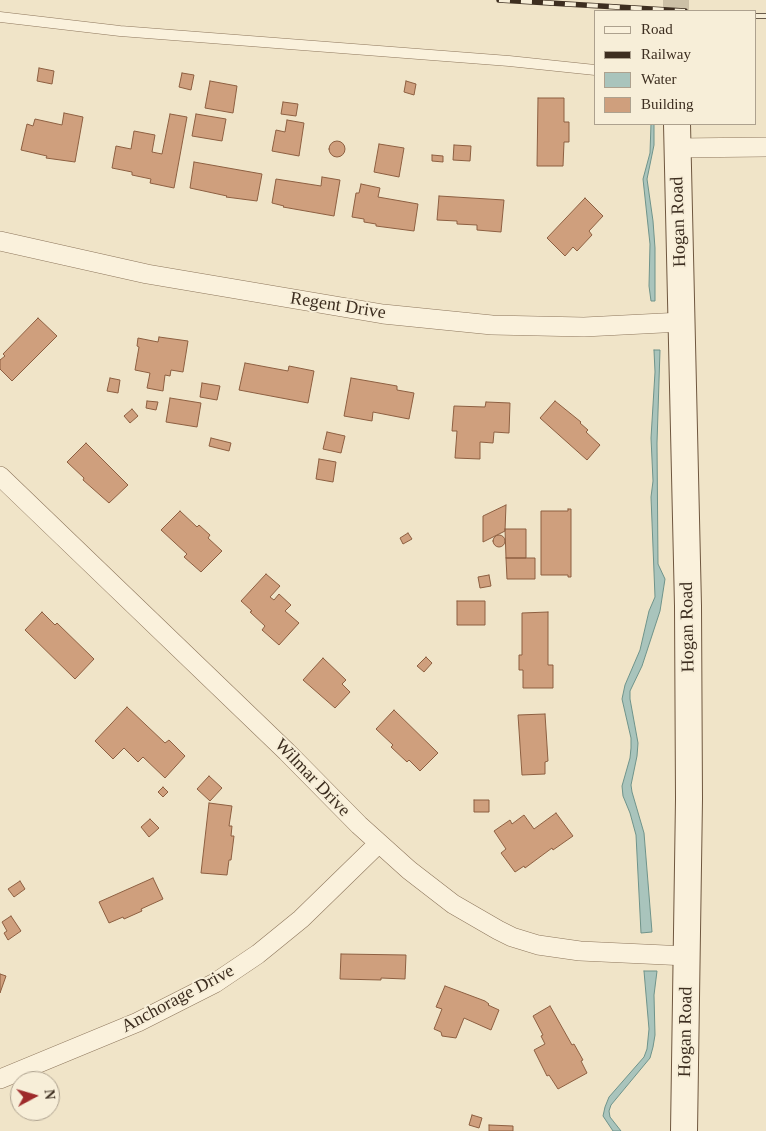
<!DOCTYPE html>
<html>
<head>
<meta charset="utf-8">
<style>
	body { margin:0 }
	#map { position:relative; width:766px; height:1131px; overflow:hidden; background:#f0e4c8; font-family:Georgia,serif }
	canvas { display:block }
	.legend { position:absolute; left:594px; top:10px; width:162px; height:115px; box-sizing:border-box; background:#f7eed8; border:1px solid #ada18e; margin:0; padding:6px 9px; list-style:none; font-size:15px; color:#3d2e20 }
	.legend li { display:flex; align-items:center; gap:10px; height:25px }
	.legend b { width:25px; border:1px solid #ada18e }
	.north { position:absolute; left:10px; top:1071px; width:50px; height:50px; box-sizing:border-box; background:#f7eed8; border:1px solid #ada18e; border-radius:50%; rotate:84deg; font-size:14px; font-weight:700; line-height:20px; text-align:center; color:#3d2e20 }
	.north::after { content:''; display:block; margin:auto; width:18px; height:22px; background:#9e2a2b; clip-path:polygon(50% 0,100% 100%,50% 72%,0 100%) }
</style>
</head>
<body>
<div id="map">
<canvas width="766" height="1131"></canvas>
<ul class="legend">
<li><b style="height:6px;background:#faf1dc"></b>Road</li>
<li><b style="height:6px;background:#3d2e20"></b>Railway</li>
<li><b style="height:14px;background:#a9c4bc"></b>Water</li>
<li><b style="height:14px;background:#cf9f7d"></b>Building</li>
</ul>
<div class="north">N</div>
</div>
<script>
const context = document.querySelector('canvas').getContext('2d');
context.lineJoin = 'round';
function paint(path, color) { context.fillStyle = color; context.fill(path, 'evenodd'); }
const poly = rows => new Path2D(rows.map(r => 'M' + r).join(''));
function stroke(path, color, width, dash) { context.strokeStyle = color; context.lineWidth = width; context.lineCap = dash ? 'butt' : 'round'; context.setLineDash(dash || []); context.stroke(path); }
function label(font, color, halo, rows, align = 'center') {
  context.font = font + ' Georgia,serif'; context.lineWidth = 4; context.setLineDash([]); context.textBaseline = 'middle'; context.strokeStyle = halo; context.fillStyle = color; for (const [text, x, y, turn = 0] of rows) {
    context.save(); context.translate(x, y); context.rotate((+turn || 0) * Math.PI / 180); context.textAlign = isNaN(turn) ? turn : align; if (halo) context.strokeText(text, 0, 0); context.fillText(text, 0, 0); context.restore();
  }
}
const water = poly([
	[651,124,654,124,654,145,647,179,653,221,655,248,655,301,651,301,649,286,650,244,643,179,650,153,651,124],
	[654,350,660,350,657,443,658,564,665,579,660,611,642,666,630,691,630,699,638,743,637,756,631,785,632,792,644,833,652,932,641,933,636,835,630,813,623,796,622,786,630,758,631,748,631,738,622,699,625,685,640,650,649,611,655,597,651,497,653,481,651,438,655,372,654,350],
	[644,971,657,971,654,995,655,1035,653,1047,650,1058,611,1105,609,1111,610,1117,621,1131,613,1131,603,1116,605,1107,609,1097,644,1057,647,1049,649,1029,644,971]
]);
paint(water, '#a9c4bc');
stroke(water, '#6f938a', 1);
const building = poly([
	[39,68,54,71,52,84,37,81,39,68],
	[182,73,194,75,191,90,179,87,182,73],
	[210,81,237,86,233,113,205,108,210,81],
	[406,81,416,84,414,95,404,92,406,81],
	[538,98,564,98,564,122,569,122,569,142,564,142,563,166,537,166,538,98],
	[283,102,298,104,296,116,281,114,283,102],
	[64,113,83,117,75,162,46,158,47,156,21,150,27,124,33,126,35,119,62,125,64,113],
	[170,114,187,117,174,188,150,183,151,179,132,175,132,172,112,168,116,146,131,149,134,131,155,135,152,152,162,154,170,114],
	[196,114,226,119,222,141,192,136,196,114],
	[287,120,304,123,299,156,272,151,276,130,285,132,287,120],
	'329 149a8 8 0 1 1 16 0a8 8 0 1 1-16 0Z',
	[379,144,404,148,399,177,374,172,379,144],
	[454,145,471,146,470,161,453,160,454,145],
	[432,155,443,156,443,162,432,161,432,155],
	[194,162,262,174,257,201,226,197,227,196,190,188,194,162],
	[322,177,340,180,334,216,283,207,284,206,272,203,276,179,321,186,322,177],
	[361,184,380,188,378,197,418,204,414,231,376,226,376,224,364,222,364,219,352,217,356,193,359,193,361,184],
	[439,196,504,200,501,232,477,230,477,225,457,224,457,221,437,220,439,196],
	[585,198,603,216,589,231,592,235,577,251,573,247,565,256,547,238,585,198],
	[38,318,57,336,12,381,0,369,0,360,5,356,3,354,38,318],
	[159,337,188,341,183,372,171,370,170,376,165,375,163,391,147,388,150,373,135,370,139,347,137,346,138,338,158,342,159,337],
	[245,363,288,371,289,366,314,371,308,403,239,390,245,363],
	[110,378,120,380,118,393,107,391,110,378],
	[351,378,397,386,397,390,414,393,409,419,373,412,372,421,344,416,351,378],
	[202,383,220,386,217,400,200,397,202,383],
	[170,398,201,403,197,427,166,422,170,398],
	[147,401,158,402,156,410,146,408,147,401],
	[555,401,581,422,580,423,588,430,586,432,600,445,587,460,540,418,555,401],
	[486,402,510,403,509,433,494,432,493,443,480,442,480,459,455,458,457,431,452,431,454,406,485,407,486,402],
	[132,409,138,416,130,423,124,416,132,409],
	[327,432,345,436,341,453,323,449,327,432],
	[211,438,231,443,229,451,209,446,211,438],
	[86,443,128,485,109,503,83,480,84,478,67,462,86,443],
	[319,459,336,462,333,482,316,479,319,459],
	[506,505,505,531,483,542,483,516,506,505],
	[568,509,571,509,571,577,568,577,568,575,541,575,541,511,568,511,568,509],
	[180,511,197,527,199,525,210,535,208,538,222,551,201,572,184,557,187,554,161,530,180,511],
	[505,529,526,529,526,558,506,558,505,529],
	[408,533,412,539,403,544,400,538,408,533],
	'493 541a6 6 0 1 1 12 0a6 6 0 1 1-12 0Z',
	[506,558,535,558,535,579,507,579,506,558],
	[266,574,280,586,270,597,274,600,279,594,291,605,285,611,299,623,279,645,262,630,265,626,250,612,252,611,241,601,266,574],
	[489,575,491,586,480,588,478,577,489,575],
	[457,601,485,601,485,625,457,625,457,601],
	[42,612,55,625,57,623,94,659,75,679,25,630,42,612],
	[548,612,548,665,553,665,553,688,523,688,523,670,519,670,519,655,522,655,522,613,548,612],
	[426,657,432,663,424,672,417,666,426,657],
	[323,658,346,680,342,684,350,692,335,708,303,680,323,658],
	[127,707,165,743,169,740,185,756,165,778,143,757,138,762,124,748,113,759,95,741,127,707],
	[394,710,438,753,420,771,409,760,407,762,391,747,393,745,376,729,394,710],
	[545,714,548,761,545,762,545,774,522,775,518,715,545,714],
	[209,776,222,788,210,801,197,789,209,776],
	[163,787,168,792,163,797,158,792,163,787],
	[474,800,489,800,489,812,474,812,474,800],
	[209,803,232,806,229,826,232,826,231,836,234,836,231,860,229,860,227,875,201,873,209,803],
	[556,813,573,836,553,850,552,848,525,868,524,866,515,872,501,853,506,849,494,831,510,820,512,824,524,815,534,829,556,813],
	[150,819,159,828,149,837,141,827,150,819],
	[153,878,163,899,141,909,142,911,124,919,123,917,109,923,99,902,153,878],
	[20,881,25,889,14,897,8,889,20,881],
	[11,916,21,931,8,940,4,933,7,931,2,922,11,916],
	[341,954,406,955,405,979,381,978,381,980,340,979,341,954],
	[0,974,6,976,0,993,0,974],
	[445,986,485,1001,489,1004,488,1005,499,1010,491,1030,464,1018,456,1038,442,1036,441,1032,434,1029,442,1009,436,1007,445,986],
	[550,1006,572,1045,574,1044,583,1060,581,1061,587,1073,558,1089,549,1075,547,1076,534,1050,545,1044,541,1036,543,1035,533,1016,550,1006],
	[472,1115,482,1118,479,1128,469,1125,472,1115],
	[489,1125,513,1126,513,1131,489,1131,489,1125]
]);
paint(building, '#cf9f7d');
stroke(building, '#8d5f41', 1);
stroke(poly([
	[676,11,676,0]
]), '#ccc0a6', 26, [26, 13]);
const lane = poly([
	[0,17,120,31,509,61,595,70]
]);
const street = poly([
	[677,148,766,147],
	[0,241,147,274,383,314,492,325,584,327,682,322],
	[0,476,287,752,359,825,409,870,453,904,498,930,512,937,538,945,580,951,687,956],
	[0,1079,138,1022,215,983,258,954,301,919,378,844]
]);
const secondary = poly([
	[677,124,688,606,689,799,684,1131]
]);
stroke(lane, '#8d765c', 11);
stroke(street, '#8d765c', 20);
stroke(secondary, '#6f573f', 28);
stroke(lane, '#faf1dc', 10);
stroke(street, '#faf1dc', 19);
stroke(secondary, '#faf1dc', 26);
const rail = poly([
	[499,0,685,11],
	[755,16,766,16]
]);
stroke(rail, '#3d2e20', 5.5);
stroke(rail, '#f7eed8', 4, [11]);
label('18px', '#3d2e20', '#f7eed8', [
	["Hogan Road",679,222,-92],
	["Regent Drive",338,306,9],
	["Hogan Road",688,627,-91],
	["Wilmar Drive",312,778,46],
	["Anchorage Drive",178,999,-28],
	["Hogan Road",686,1032,-89]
]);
</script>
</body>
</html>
